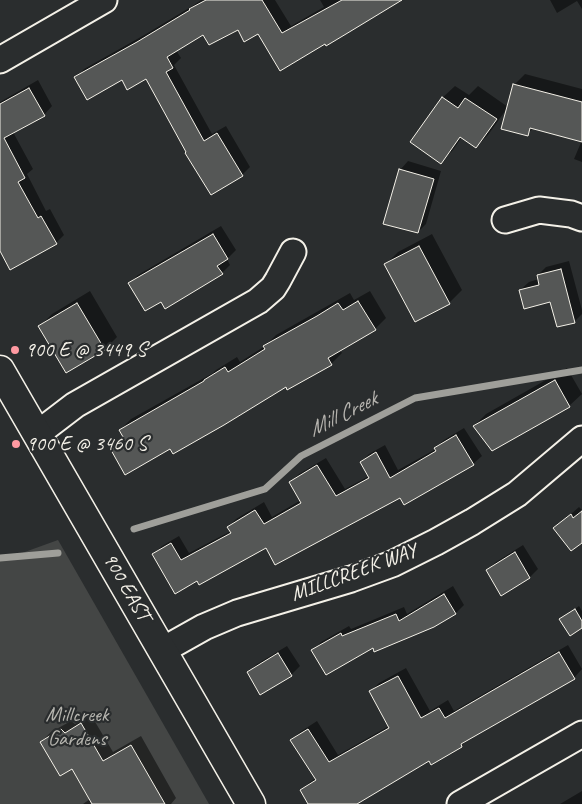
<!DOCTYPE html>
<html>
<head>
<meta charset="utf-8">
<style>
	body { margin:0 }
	canvas { display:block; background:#2a2d2e }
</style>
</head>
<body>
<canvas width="582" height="804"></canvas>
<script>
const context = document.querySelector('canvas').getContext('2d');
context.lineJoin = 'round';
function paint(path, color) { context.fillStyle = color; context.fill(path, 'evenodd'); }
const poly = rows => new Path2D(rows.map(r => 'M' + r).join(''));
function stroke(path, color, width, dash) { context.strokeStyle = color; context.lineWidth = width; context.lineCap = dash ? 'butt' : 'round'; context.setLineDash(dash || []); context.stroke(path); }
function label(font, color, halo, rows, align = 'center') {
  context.font = font + ' Caveat,sans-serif'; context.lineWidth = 4.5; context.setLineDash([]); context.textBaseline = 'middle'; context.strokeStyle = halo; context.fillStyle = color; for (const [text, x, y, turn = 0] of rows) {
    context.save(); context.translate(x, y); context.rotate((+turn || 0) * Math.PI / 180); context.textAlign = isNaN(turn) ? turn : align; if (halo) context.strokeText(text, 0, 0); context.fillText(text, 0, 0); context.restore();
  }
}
paint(poly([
	[58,540,209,804,0,804,0,561]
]), '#444645');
paint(poly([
	[201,0,275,0,291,26,324,7,320,0,393,0,326,44,238,28,203,33,176,50,181,58,174,65,212,134,226,126,250,167,242,175,211,194,146,78,76,78,84,69,146,34,194,5],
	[550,0,582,0,582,9,577,1,557,13],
	[525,74,582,89,582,140,534,128,527,134,514,85],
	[38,80,52,106,44,115,13,132,33,169,27,174,46,211,50,209,64,235,56,243,0,248,0,102],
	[455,86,469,95,478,86,508,107,488,135,476,147,462,137,453,150,441,162,442,98],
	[582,140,582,162,574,159],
	[408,161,441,171,426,224,418,232,400,170],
	[221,226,236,250,227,259,230,265,222,273,162,300,130,283,138,275],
	[432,234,462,290,449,303,416,320,386,264,398,252],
	[569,261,582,310,582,314,574,322,551,301,520,290,529,282,539,279,538,275,546,267],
	[90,291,117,337,105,349,66,371,40,326,52,314],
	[370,291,386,318,375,329,340,350,342,353,331,364,286,385,171,447,112,451,125,438,120,430,131,419,213,373,216,370,237,357,240,362,265,346,276,335,329,305,350,293,354,300],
	[567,368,582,394,569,406,492,449,474,426,486,414],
	[464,428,482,456,473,464,404,503,400,496,266,547,198,579,153,555,162,546,179,536,189,553,231,531,228,527,236,519,264,502,272,517,301,500,291,482,299,474,326,458,345,489,369,476,361,462,369,454,385,445,398,470,436,449,435,448,444,440],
	[579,507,582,510,582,541,555,528],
	[523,545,538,569,530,577,502,594,487,570,496,562],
	[453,586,464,605,456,613,434,626,373,646,313,651,321,642,349,626,351,629,404,607,407,614],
	[579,606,582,611,582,627,561,619],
	[568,645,582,669,574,678,469,738,461,746,429,760,356,804,310,804,301,791,310,782,316,778,292,740,300,732,317,721,338,755,389,726,370,692,379,683,406,668,430,711,448,700,454,711],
	[287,646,300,666,291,675,261,693,248,672,257,664],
	[91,715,113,752,141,736,176,798,171,804,83,804,90,799,72,767,41,742,51,732,71,721,75,724],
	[582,791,582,804,560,804]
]), '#0007');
stroke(poly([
	[134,529,265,489,301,456,415,398,582,370],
	[0,558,58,553]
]), '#9f9f9a', 7);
const building = poly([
	[206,0,262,0,282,33,342,0,402,0,346,34,326,46,325,44,280,71,258,34,244,42,238,30,209,45,203,35,167,57,173,68,166,72,204,141,217,133,243,176,211,195,185,153,186,152,146,79,127,90,122,80,87,100,74,77,137,42,190,10,189,9,206,0],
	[513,84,582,102,582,142,530,128,528,136,501,129,513,84],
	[29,88,45,116,4,138,25,178,18,182,38,218,41,216,57,244,10,270,0,251,0,104,29,88],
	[442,97,458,108,465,98,497,119,476,148,460,137,441,164,410,142,442,97],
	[399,169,434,179,418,233,383,224,399,169],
	[213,234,228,259,217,266,223,274,165,309,161,302,145,311,128,283,213,234],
	[419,246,450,304,415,322,384,264,419,246],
	[561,269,575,323,557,327,550,302,524,309,519,290,539,285,537,275,561,269],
	[358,301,376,330,328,358,332,365,287,390,286,387,224,425,173,454,170,449,125,475,111,450,126,442,119,430,204,381,204,380,225,367,228,372,265,349,263,346,317,316,338,303,343,310,358,301],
	[77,303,105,350,66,373,38,326,77,303],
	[555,380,570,407,492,451,473,426,555,380],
	[456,435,474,465,404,505,400,498,275,565,266,548,199,585,197,581,175,594,152,554,171,543,181,560,231,533,227,527,255,510,264,524,301,503,289,482,317,465,336,496,369,478,360,462,376,452,390,478,436,451,434,448,456,435],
	[582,511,582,543,571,551,553,528,571,514,573,518,582,511],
	[515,552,530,578,501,596,486,570,515,552],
	[444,594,456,614,434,627,374,652,373,648,326,675,311,650,341,633,342,636,396,614,399,621,444,594],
	[575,609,582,621,582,628,570,636,559,619,575,609],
	[559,652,575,679,461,744,462,747,431,765,429,761,357,804,308,804,300,790,316,780,290,740,308,729,329,762,389,728,369,691,398,676,421,718,439,708,445,718,559,652],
	[278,653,292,676,260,695,247,672,278,653],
	[81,723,103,761,131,745,165,804,92,804,72,769,60,776,40,742,61,729,65,733,81,723]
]);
paint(building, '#555756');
stroke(building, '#f4f1e8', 1);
const minor = poly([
	[0,60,104,0],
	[505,220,539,210,571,214,582,218],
	[37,434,75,405,258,301,273,288,278,280,293,252],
	[163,650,204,627,237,613,351,579,392,564,436,542,472,522,517,494,582,439],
	[460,804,582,734]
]);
const secondary = poly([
	[0,370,251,804]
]);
stroke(minor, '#f4f1e8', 29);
stroke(secondary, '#f4f1e8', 31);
stroke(minor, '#2a2d2e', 25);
stroke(secondary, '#2a2d2e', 28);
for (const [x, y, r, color] of [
	[15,350,5,"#ff9aa2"],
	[16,444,5,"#ff9aa2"]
]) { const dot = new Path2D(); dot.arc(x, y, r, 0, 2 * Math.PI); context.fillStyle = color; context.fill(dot); stroke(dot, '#2a2d2e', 2); }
label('21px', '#f4f1e8', '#2a2d2e', [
	["900 E @ 3449 S",25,350],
	["900 E @ 3460 S",26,444]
], 'left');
label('21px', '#f4f1e8', '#2a2d2e', [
	["MILLCREEK WAY",354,573,-20],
	["900 EAST",126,587,60]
]);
label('21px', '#b6b5af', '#2a2d2e', [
	["Millcreek",77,715],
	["Gardens",77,739]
]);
label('italic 22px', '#b5b3ae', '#2a2d2e', [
	["Mill Creek",343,415,-27]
]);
</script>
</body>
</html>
